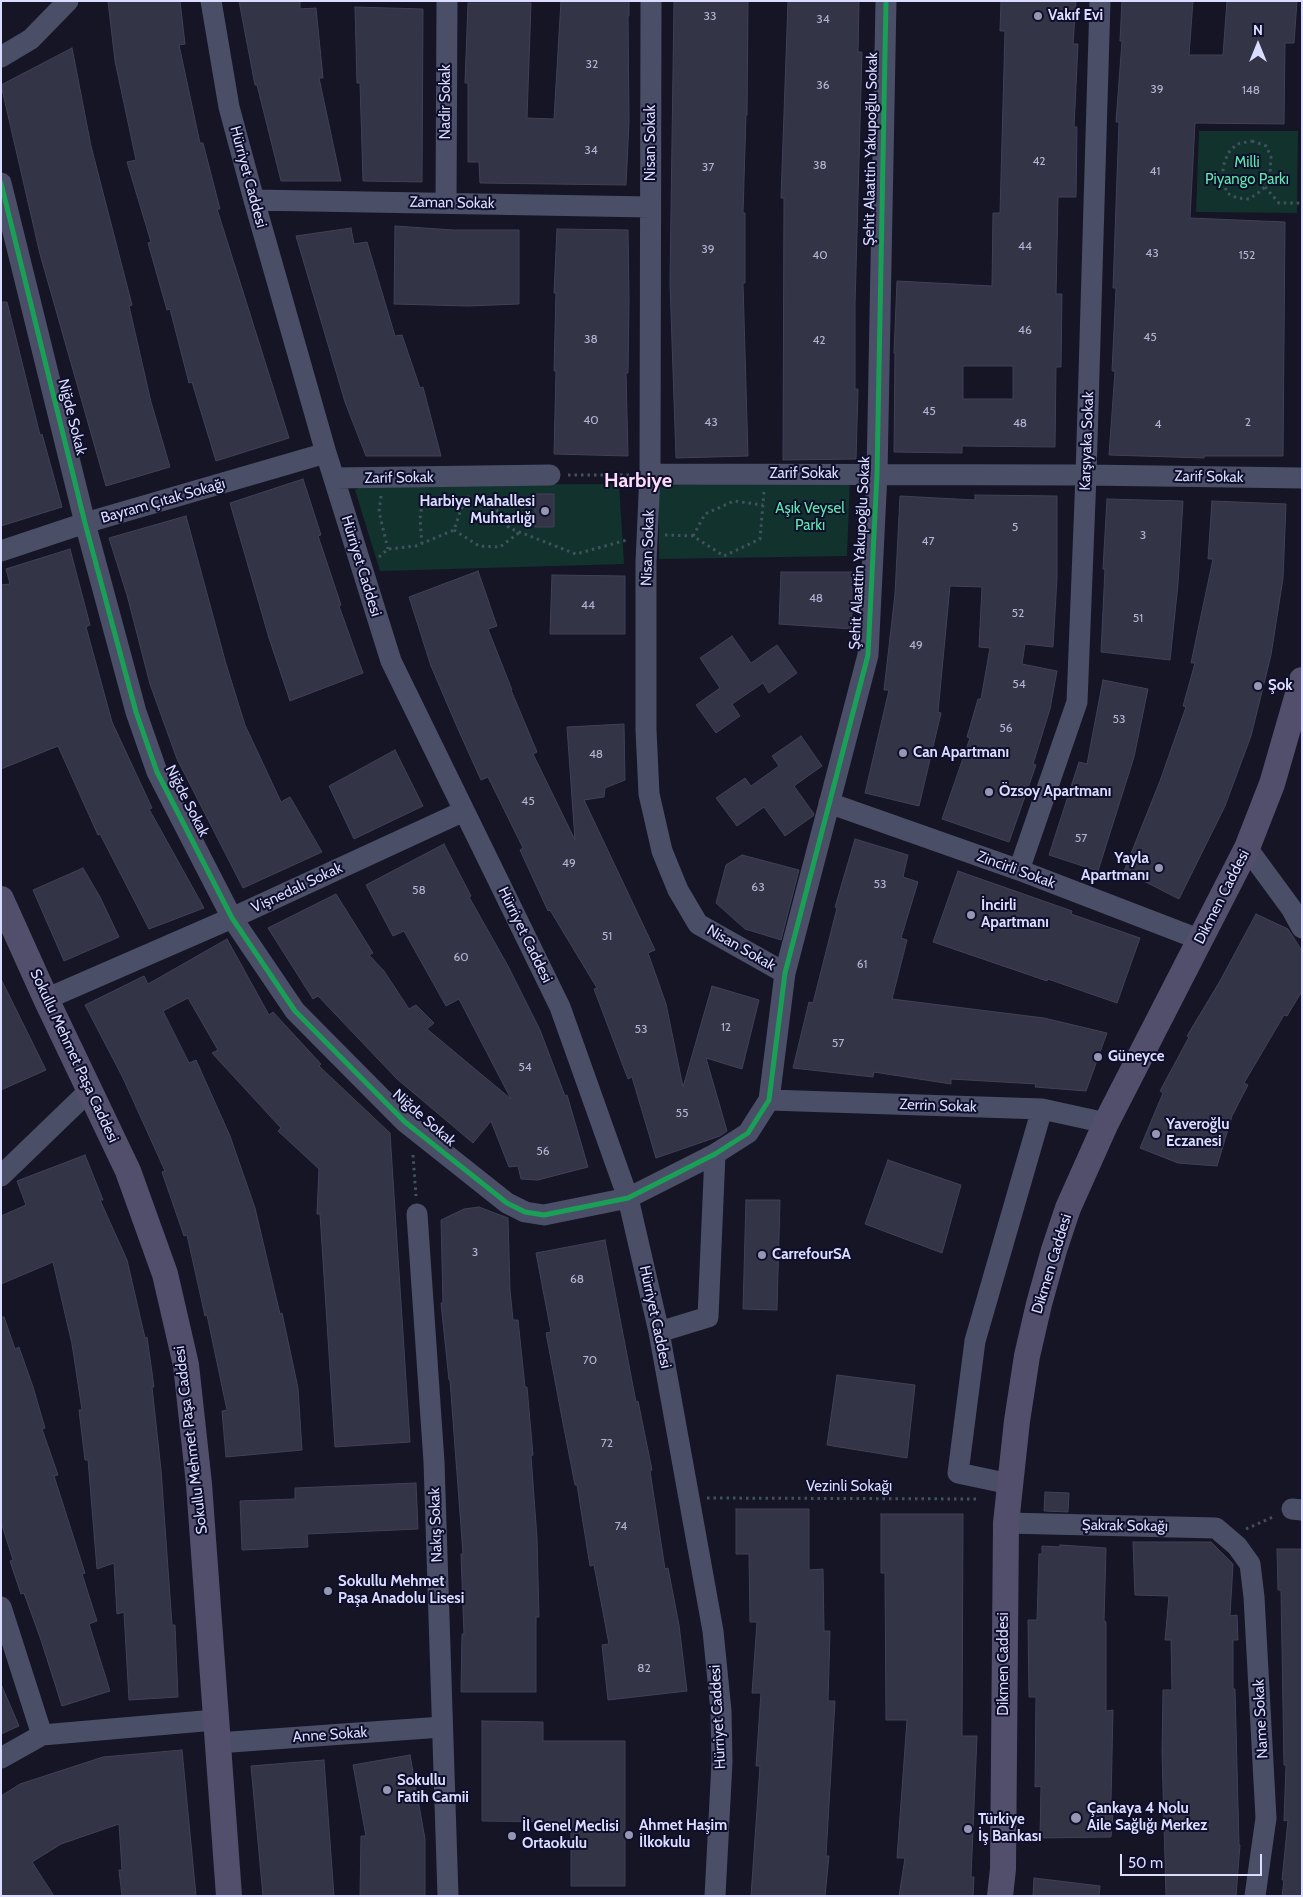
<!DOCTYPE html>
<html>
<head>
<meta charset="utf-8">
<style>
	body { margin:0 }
	#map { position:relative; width:1303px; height:1897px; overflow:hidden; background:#151526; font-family:Cabin,sans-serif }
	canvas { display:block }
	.frame { position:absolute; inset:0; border:2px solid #daddff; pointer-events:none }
	.north { position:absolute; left:1233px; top:20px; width:50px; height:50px; -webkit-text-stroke:4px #0f0f2c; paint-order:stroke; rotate:0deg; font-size:14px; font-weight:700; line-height:20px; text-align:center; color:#daddff }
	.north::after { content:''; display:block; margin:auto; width:18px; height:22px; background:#daddff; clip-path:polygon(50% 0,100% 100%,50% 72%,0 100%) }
	.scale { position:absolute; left:1120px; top:1854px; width:142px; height:22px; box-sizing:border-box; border:2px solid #daddff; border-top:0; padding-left:6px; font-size:15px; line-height:18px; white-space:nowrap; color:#daddff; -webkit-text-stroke:4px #0f0f2c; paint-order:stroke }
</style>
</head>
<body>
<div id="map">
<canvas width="1303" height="1897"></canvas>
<div class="frame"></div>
<div class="north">N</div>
<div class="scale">50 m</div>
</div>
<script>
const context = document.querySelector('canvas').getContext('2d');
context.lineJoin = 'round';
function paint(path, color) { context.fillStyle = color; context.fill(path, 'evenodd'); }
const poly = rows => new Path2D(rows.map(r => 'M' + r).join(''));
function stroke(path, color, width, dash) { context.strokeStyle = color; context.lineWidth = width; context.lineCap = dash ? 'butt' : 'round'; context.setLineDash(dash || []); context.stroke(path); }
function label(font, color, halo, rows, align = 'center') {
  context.font = font + ' Cabin,sans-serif'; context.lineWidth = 4; context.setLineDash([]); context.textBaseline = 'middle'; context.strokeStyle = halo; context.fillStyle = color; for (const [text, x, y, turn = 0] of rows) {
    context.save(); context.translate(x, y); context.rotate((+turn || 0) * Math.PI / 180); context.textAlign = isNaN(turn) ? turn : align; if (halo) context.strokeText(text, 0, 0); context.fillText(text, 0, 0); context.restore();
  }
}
paint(poly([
	[1199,131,1298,131,1297,213,1196,212],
	[850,478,847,556,659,559,659,486],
	[619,484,624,564,380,571,355,490,364,485]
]), '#12322d');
const building = poly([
	[108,1,180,1,185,44,179,45,200,143,203,143,220,209,217,209,289,438,216,461,192,382,189,383,170,309,167,310,148,243,151,242,127,162,136,160,115,61,108,1],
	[239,1,300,1,300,9,316,8,323,78,319,78,341,181,281,181,257,85,255,85,239,1],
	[561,1,629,1,629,16,628,16,629,122,626,185,480,183,479,162,468,162,468,83,465,83,468,3,531,3,527,118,554,119,561,1],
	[674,1,748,1,747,115,746,115,743,213,745,213,745,283,743,283,748,456,676,458,670,283,674,1],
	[788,1,859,1,858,52,862,52,855,305,855,389,858,389,856,459,783,460,784,198,781,198,788,1],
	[1001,1,1076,1,1073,44,1078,44,1074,127,1077,127,1076,197,1058,197,1056,294,1062,294,1061,367,1056,367,1055,447,962,446,962,453,894,452,895,353,894,353,897,281,992,286,993,213,1000,213,1005,31,1000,31,1001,1],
	[963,366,1013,366,1013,399,963,399,963,366],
	[1122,1,1193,1,1189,55,1223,55,1227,1,1297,1,1294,43,1285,43,1284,124,1195,123,1190,218,1285,222,1283,456,1204,456,1204,458,1109,455,1115,371,1112,371,1116,288,1113,288,1119,122,1116,122,1122,41,1120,41,1122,1],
	[355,7,423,9,422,182,363,181,360,83,357,83,355,7],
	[72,48,91,146,132,305,129,306,151,402,170,467,106,486,40,254,1,85,72,48],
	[395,226,453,230,519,230,519,304,468,306,394,304,395,226],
	[351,228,354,244,367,242,395,336,402,335,420,388,423,387,441,456,366,456,345,402,296,236,351,228],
	[557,229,628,230,629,300,628,373,626,373,628,456,554,454,556,371,554,371,556,293,554,293,557,229],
	[1,302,7,302,40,435,42,434,62,507,1,526,1,302],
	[303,479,321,535,318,536,341,605,339,606,363,673,290,701,269,638,230,503,303,479],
	[535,494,554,494,554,527,535,527,535,494],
	[975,495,1057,496,1057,578,1053,647,1025,644,1022,664,1057,671,1050,709,1033,764,1036,765,1009,842,942,819,970,738,967,737,978,699,981,699,990,648,979,647,982,587,950,586,938,712,941,713,919,806,865,793,889,690,884,690,895,594,900,496,975,500,975,495],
	[1107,499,1183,501,1178,584,1170,660,1101,652,1105,569,1103,569,1107,499],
	[1212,501,1286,504,1283,578,1271,655,1251,736,1225,806,1179,899,1124,871,1160,781,1186,707,1183,706,1195,663,1191,663,1213,559,1208,559,1212,501],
	[186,516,226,664,245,725,281,802,290,797,322,852,243,888,177,759,150,684,127,595,109,538,186,516],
	[70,549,90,625,86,627,112,722,152,808,149,809,204,908,149,929,100,834,98,835,58,746,1,769,1,585,10,584,6,569,70,549],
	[478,571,497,626,488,629,512,690,511,690,537,752,533,754,575,840,567,727,624,724,625,780,605,788,604,797,584,800,655,950,648,953,666,1004,683,1087,712,986,759,1000,742,1069,706,1058,727,1131,720,1136,656,1158,632,1077,628,1079,594,989,597,988,550,910,548,911,520,850,523,848,488,777,481,780,458,729,431,666,409,597,478,571],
	[781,572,852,572,852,629,779,624,781,572],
	[552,575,625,576,625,634,550,634,552,575],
	[732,636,751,663,777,645,797,673,769,693,763,683,732,704,740,716,716,733,696,705,720,688,700,658,732,636],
	[1103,680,1148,689,1134,757,1098,871,1049,855,1079,762,1087,764,1103,680],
	[801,736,822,766,794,786,814,814,813,816,785,836,764,807,737,826,716,798,745,778,751,786,779,766,772,756,801,736],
	[395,750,423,806,354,839,329,786,395,750],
	[855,839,908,855,903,877,918,882,901,938,907,940,892,999,1044,1018,1107,1033,1086,1091,1035,1087,1036,1084,951,1079,951,1084,874,1072,873,1077,793,1068,809,1002,813,1003,837,908,835,907,855,839],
	[444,844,471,896,469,897,508,966,540,1030,565,1096,567,1095,588,1167,538,1180,521,1179,518,1166,509,1167,491,1121,473,1143,397,1079,318,996,313,999,268,928,336,894,373,953,369,955,384,971,409,1009,416,1005,434,1023,427,1029,511,1099,459,999,446,1006,404,931,393,936,366,885,444,844],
	[742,855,799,870,781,940,745,929,716,903,726,865,742,855],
	[83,868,100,897,119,937,64,961,33,890,83,868],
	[958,871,1072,911,1071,914,1140,938,1117,1003,1048,979,1047,981,933,942,958,871],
	[1256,914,1288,929,1292,935,1302,951,1302,991,1287,1016,1284,1015,1244,1083,1248,1085,1232,1116,1217,1166,1178,1163,1140,1148,1163,1093,1160,1091,1189,1037,1187,1036,1220,981,1256,914],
	[227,939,269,1015,273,1012,321,1064,319,1066,390,1133,410,1442,335,1447,320,1214,317,1214,319,1169,278,1131,281,1128,212,1053,218,1050,188,998,163,1011,189,1063,196,1060,230,1136,255,1208,280,1314,282,1313,298,1388,302,1450,226,1457,222,1411,227,1410,207,1315,205,1316,187,1235,184,1236,162,1172,165,1171,123,1078,85,1005,144,976,148,984,227,939],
	[1,979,46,1070,1,1090,1,979],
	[85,1155,103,1200,100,1200,127,1260,145,1338,147,1337,154,1387,152,1387,161,1470,172,1625,175,1625,178,1697,129,1700,124,1612,117,1614,114,1563,97,1569,88,1460,85,1460,79,1410,82,1410,72,1344,53,1262,1,1284,1,1216,26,1205,17,1181,85,1155],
	[888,1160,961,1185,942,1253,865,1224,888,1160],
	[746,1200,780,1200,777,1310,743,1309,746,1200],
	[479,1207,508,1218,510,1290,513,1320,518,1320,525,1387,527,1387,533,1455,531,1456,537,1538,539,1617,536,1617,536,1692,461,1692,462,1634,464,1634,461,1554,463,1554,450,1380,449,1380,441,1303,443,1303,441,1220,464,1209,479,1207],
	[605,1240,636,1402,638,1401,652,1470,650,1471,665,1569,668,1568,679,1625,687,1691,608,1700,602,1645,609,1644,594,1565,590,1566,577,1485,575,1485,562,1418,546,1333,551,1332,536,1253,605,1240],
	[1,1317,4,1317,15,1349,19,1347,33,1387,45,1428,42,1429,58,1475,54,1476,85,1573,82,1574,97,1621,89,1624,110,1691,62,1706,41,1640,24,1593,21,1594,10,1561,13,1560,1,1522,1,1317],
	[837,1375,915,1385,907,1458,827,1445,837,1375],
	[416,1483,418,1529,307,1534,308,1547,242,1550,240,1501,295,1499,295,1488,416,1483],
	[1045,1492,1069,1493,1068,1512,1044,1511,1045,1492],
	[736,1509,809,1509,809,1570,823,1569,824,1631,830,1631,828,1701,835,1701,826,1856,829,1856,825,1896,751,1896,760,1766,756,1766,761,1693,752,1693,757,1622,750,1622,749,1554,736,1554,736,1509],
	[881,1514,963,1514,962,1736,977,1736,971,1877,974,1877,973,1896,899,1896,905,1858,897,1858,907,1720,886,1720,885,1573,881,1573,881,1514],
	[1133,1542,1211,1542,1233,1564,1230,1616,1237,1615,1238,1640,1233,1640,1233,1689,1235,1689,1239,1845,1240,1845,1236,1896,1166,1896,1162,1752,1163,1690,1172,1690,1171,1640,1165,1640,1169,1596,1135,1595,1133,1542],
	[1060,1545,1106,1548,1104,1621,1106,1622,1106,1711,1113,1710,1111,1800,1114,1800,1111,1837,1040,1838,1041,1786,1035,1787,1036,1697,1029,1697,1028,1620,1037,1620,1039,1554,1042,1554,1042,1546,1060,1547,1060,1545],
	[1277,1549,1302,1549,1302,1896,1282,1896,1284,1880,1282,1880,1288,1820,1284,1821,1286,1765,1284,1765,1281,1590,1278,1590,1277,1549],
	[1,1684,19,1726,1,1734,1,1684],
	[482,1721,543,1722,543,1741,625,1741,625,1886,571,1886,571,1822,482,1821,482,1721],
	[182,1750,196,1896,122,1896,119,1870,122,1870,119,1824,61,1844,32,1862,54,1896,1,1896,1,1796,20,1784,103,1757,182,1750],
	[410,1755,425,1839,425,1896,360,1896,361,1836,366,1836,353,1765,410,1755],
	[324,1760,334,1896,263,1896,251,1766,324,1760],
	[1034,1878,1100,1886,1099,1896,1033,1896,1034,1878]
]);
paint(building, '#343447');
stroke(building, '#404058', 1);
stroke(poly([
	[1252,141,1266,146,1271,157,1270,173,1265,187,1258,193,1249,199,1237,198,1227,193,1223,180,1223,167,1228,153,1237,144,1252,141],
	[1265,187,1279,203,1302,203],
	[568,475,632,475],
	[381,496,379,512,388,549],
	[483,497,488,498,509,528,576,554,627,540],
	[454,530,479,546,500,547,520,532],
	[665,535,693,536,724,556,760,539,764,492],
	[693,536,705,514,734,501,763,505],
	[422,544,420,519,422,504,426,495],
	[379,557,388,549,416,546,454,530,461,509,469,496],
	[413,1155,416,1196],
	[707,1498,976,1499],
	[1246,1529,1275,1516]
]), '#41525e', 3, [2.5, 4]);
stroke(poly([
	[211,1,229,107,254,200,326,453,391,661,560,1007,628,1198,659,1332,713,1631,721,1711,722,1762,715,1896],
	[651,1,650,474,646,562,646,730,649,794,662,851,678,890,698,924,785,973],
	[1,57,31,39,68,1],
	[1,183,85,523,136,712,157,772,232,918,295,1011,405,1122,507,1203,525,1212,544,1215,628,1198,715,1154,748,1133,769,1100,785,973,868,655,877,474,886,1],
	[254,200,650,207],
	[446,203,447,1],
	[650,474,1086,475,1302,478],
	[335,478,550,475],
	[1,551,85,523,326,453],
	[829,803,1019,870,1201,940],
	[1247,848,1291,908,1302,928],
	[1019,870,1077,702,1086,475,1100,1],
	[46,999,232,918,464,811],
	[769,1100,1042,1109,1106,1123],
	[1,1176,90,1090],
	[417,1214,434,1462,448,1896],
	[659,1332,708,1317,715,1154],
	[1010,1484,958,1473,975,1341,1042,1109],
	[1292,1509,1302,1510],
	[1006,1523,1216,1528,1237,1546,1250,1564,1254,1597,1266,1818,1255,1896],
	[1,1607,42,1735],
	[217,1743,442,1727],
	[1,1758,42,1735,215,1720]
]), '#4a4e67', 21);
stroke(poly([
	[1,899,46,999,128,1171,165,1274,186,1365,199,1484,229,1896],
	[1000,1896,1003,1869,1006,1523,1017,1421,1027,1356,1039,1304,1054,1250,1068,1208,1106,1123,1247,848,1272,784,1302,680]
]), '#524f6c', 26);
stroke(poly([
	[1,183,85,523,136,712,157,772,232,918,295,1011,405,1122,507,1203,525,1212,544,1215,628,1198,715,1154,748,1133,769,1100,785,973,868,655,877,474,886,1]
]), '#1a9f57', 5);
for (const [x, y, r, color] of [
	[1038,16,5,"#9597b3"],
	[545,511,5,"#9597b3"],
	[1258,686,5,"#9597b3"],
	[903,753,5,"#9597b3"],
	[989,792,5,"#9597b3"],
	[1159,868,5,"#9597b3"],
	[971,915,5,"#9597b3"],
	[1098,1057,5,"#9597b3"],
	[1156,1134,5,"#9597b3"],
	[762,1255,5,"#9597b3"],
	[328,1591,5,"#9597b3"],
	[387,1790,5,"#9597b3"],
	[1076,1818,6,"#9597b3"],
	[968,1829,5,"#9597b3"],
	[629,1835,5,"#9597b3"],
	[512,1836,5,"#9597b3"]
]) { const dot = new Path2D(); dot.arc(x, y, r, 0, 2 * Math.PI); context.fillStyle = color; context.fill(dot); stroke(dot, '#0f0f2c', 2); }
label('12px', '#b0b3d1', null, [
	["33",710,16],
	["34",823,19],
	["32",592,64],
	["36",823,85],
	["39",1157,89],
	["148",1251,90],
	["34",591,150],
	["42",1039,161],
	["38",820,165],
	["37",708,167],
	["41",1155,171],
	["44",1025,246],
	["39",708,249],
	["43",1152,253],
	["40",820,255],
	["152",1247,255],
	["46",1025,330],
	["45",1150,337],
	["38",591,339],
	["42",819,340],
	["45",929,411],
	["40",591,420],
	["43",711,422],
	["2",1248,422],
	["48",1020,423],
	["4",1158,424],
	["5",1015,527],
	["3",1143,535],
	["47",928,541],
	["48",816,598],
	["44",588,605],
	["52",1018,613],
	["51",1138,618],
	["49",916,645],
	["54",1019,684],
	["53",1119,719],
	["56",1006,728],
	["48",596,754],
	["45",528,801],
	["57",1081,838],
	["49",569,863],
	["53",880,884],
	["63",758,887],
	["58",419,890],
	["51",607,936],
	["60",461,957],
	["61",862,964],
	["12",726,1027],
	["53",641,1029],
	["57",838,1043],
	["54",525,1067],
	["55",682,1113],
	["56",543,1151],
	["3",475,1252],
	["68",577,1279],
	["70",590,1360],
	["72",607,1443],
	["74",621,1526],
	["82",644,1668]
]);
label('bold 15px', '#daddff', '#0f0f2c', [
	["Vakıf Evi",1048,16],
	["Harbiye Mahallesi",535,502,"right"],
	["Muhtarlığı",535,519,"right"],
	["Şok",1268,686],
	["Can Apartmanı",913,753],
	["Özsoy Apartmanı",999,792],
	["Yayla",1149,859,"right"],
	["Apartmanı",1149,876,"right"],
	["İncirli",981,906],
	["Apartmanı",981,923],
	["Güneyce",1108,1057],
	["Yaveroğlu",1166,1125],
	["Eczanesi",1166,1142],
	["CarrefourSA",772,1255],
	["Sokullu Mehmet",338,1582],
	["Paşa Anadolu Lisesi",338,1599],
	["Sokullu",397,1781],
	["Fatih Camii",397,1798],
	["Çankaya 4 Nolu",1087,1809],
	["Aile Sağlığı Merkez",1087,1826],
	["Türkiye",978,1820],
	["İş Bankası",978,1837],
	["Ahmet Haşim",639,1826],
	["İlkokulu",639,1843],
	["İl Genel Meclisi",522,1827],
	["Ortaokulu",522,1844]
], 'left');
label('15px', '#daddff', '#0f0f2c', [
	["Nadir Sokak",446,102,-90],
	["Nisan Sokak",651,143,-90],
	["Şehit Alaattin Yakupoğlu Sokak",871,149,-89],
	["Hürriyet Caddesi",248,177,75],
	["Zaman Sokak",452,203,1],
	["Niğde Sokak",72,417,76],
	["Karşıyaka Sokak",1087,441,-88],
	["Zarif Sokak",804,474],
	["Zarif Sokak",1209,477,1],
	["Zarif Sokak",399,478,-1],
	["Bayram Çıtak Sokağı",163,501,-16],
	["Nisan Sokak",648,548,-88],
	["Şehit Alaattin Yakupoğlu Sokak",860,553,-87],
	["Hürriyet Caddesi",361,566,73],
	["Niğde Sokak",187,801,63],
	["Zincirli Sokak",1016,870,20],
	["Vişnedalı Sokak",297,888,-25],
	["Dikmen Caddesi",1222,897,-63],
	["Hürriyet Caddesi",525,935,64],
	["Nisan Sokak",741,948,30],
	["Sokullu Mehmet Paşa Caddesi",74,1056,65],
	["Zerrin Sokak",938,1106,2],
	["Niğde Sokak",424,1118,41],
	["Dikmen Caddesi",1052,1264,-73],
	["Hürriyet Caddesi",655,1317,78],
	["Sokullu Mehmet Paşa Caddesi",191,1440,-97],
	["Vezinli Sokağı",849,1487],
	["Nakış Sokak",436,1525,-92],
	["Şakrak Sokağı",1125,1526,1],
	["Dikmen Caddesi",1004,1664,-90],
	["Hürriyet Caddesi",718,1717,-93],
	["Name Sokak",1261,1719,-93],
	["Anne Sokak",330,1735,-4]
]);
label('15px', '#5ce9ab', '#0f0f2c', [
	["Milli",1247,163],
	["Piyango Parkı",1247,180],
	["Aşık Veysel",810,509],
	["Parkı",810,526]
]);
label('bold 20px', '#ffdcf9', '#0f0f2c', [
	["Harbiye",638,481]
]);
</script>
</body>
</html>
